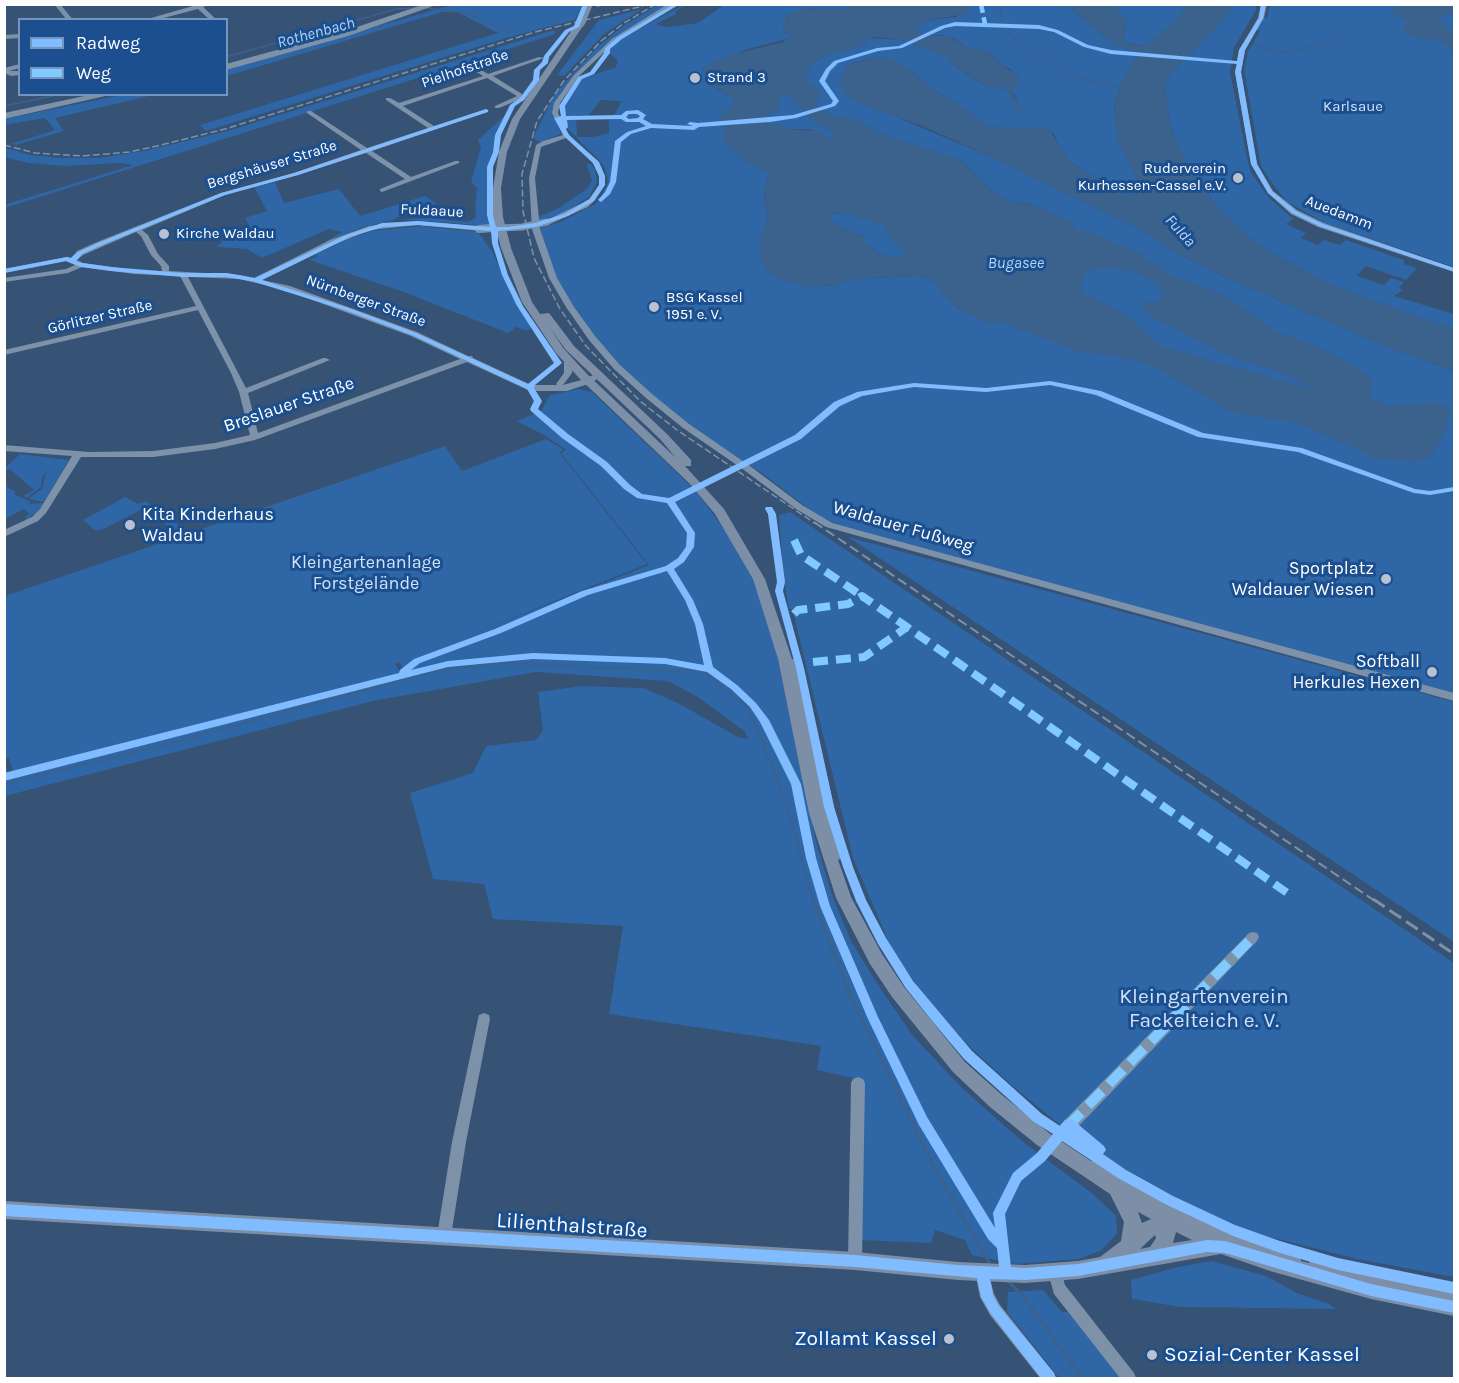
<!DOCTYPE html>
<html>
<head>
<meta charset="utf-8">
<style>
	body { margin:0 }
	#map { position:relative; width:1459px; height:1383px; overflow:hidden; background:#365274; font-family:Karla,sans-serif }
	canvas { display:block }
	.frame { position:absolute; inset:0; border:6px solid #fff; pointer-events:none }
	.legend { position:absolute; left:18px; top:18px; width:210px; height:78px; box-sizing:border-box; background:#1b4f8f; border:2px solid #7695bc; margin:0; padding:8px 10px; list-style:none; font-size:18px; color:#fff }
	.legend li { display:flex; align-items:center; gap:12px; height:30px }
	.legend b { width:30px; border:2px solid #7695bc }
</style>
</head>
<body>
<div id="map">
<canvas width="1459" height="1383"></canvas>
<div class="frame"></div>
<ul class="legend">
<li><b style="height:8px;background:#80bcff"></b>Radweg</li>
<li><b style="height:8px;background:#80caff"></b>Weg</li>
</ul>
</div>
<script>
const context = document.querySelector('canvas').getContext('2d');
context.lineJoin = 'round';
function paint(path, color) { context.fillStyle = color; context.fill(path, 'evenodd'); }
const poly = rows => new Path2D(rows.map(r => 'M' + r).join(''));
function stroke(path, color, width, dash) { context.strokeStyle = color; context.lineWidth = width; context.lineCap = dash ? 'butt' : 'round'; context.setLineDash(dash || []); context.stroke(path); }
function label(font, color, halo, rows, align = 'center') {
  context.font = font + ' Karla,sans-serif'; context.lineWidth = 6; context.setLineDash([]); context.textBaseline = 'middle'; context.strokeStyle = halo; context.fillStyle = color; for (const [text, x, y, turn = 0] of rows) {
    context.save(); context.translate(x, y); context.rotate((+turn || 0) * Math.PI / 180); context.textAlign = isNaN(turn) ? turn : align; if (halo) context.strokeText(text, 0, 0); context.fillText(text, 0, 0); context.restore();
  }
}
paint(poly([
	[452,5,582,6,575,20,506,38,206,131,200,125,498,33,457,12,442,12,227,76,227,69],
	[658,5,670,5,601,50,561,92,553,109,561,134,540,142,533,138,555,94,595,49,626,24],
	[683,5,686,5,675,11,676,14,656,24,666,27,698,23,724,5,852,5,840,10,808,8,791,13,787,16,783,29,787,34,787,39,744,50,706,80,713,87,734,99,733,106,719,118,723,128,724,141,742,159,769,173,764,190,768,220,759,240,777,278,808,287,837,285,848,279,919,276,928,278,936,283,946,298,960,310,990,323,1001,322,1027,332,1073,228,1072,222,1030,204,1010,202,991,190,960,160,885,136,860,122,831,115,814,105,819,91,806,80,809,66,821,57,865,44,868,38,902,40,948,57,959,69,984,85,1007,89,1011,98,1017,98,1011,90,1017,84,1012,70,1000,64,988,51,967,48,955,39,940,35,929,36,916,30,920,24,931,20,956,17,969,9,967,5,1066,5,1114,44,1139,54,1124,77,1114,104,1118,141,1138,180,1140,192,1131,195,1084,171,1071,161,1058,144,1054,133,988,127,968,111,934,90,907,68,878,57,864,60,847,65,839,83,847,96,991,157,1148,233,1176,253,1228,278,1385,346,1454,371,1454,695,826,522,763,474,687,424,652,395,621,366,584,323,556,278,540,228,560,222,594,205,601,198,608,182,605,168,598,159,567,128,564,105,571,93,582,78,615,68,618,61,609,53,608,49,622,38],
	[601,100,621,101,616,112,609,119,609,133,593,137,577,137,576,115,588,116],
	[1114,5,1187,5,1178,19,1145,46,1126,43,1123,37,1127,22],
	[1233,5,1256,5,1256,10,1234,48,1230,72,1248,163,1252,174,1269,198,1293,219,1286,224,1306,233,1301,238,1318,245,1324,240,1339,245,1346,240,1404,260,1404,264,1417,268,1406,280,1366,266,1357,276,1384,285,1391,278,1404,282,1399,288,1403,290,1394,296,1454,314,1454,329,1406,313,1330,284,1277,256,1247,236,1219,209,1195,177,1175,139,1169,119,1165,89,1169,76,1227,15],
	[1270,5,1454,5,1454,267,1325,223,1287,202,1272,183,1261,166,1244,70,1248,52,1260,31,1256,30,1262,18,1267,18],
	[642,9,604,34,564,76,557,75,599,20],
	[554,30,555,34,472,61,5,208,4,205,133,165,120,163,65,166,28,163,5,157,5,148,31,155,62,158,99,158,144,151,228,131],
	[788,94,792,95,794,103,806,111,810,119,831,131,833,139,831,141,810,129,789,129,779,124,767,124,765,121,773,119,764,118,779,109,778,99],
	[121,95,153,95,55,118,64,131,16,145,11,144,55,130,45,118,5,125,5,119],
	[503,117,506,118,497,135,488,168,488,216,490,226,399,219,431,218,468,222,476,218,475,207,477,188,471,182,481,147,478,140],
	[588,164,591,164,595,170,597,182,589,197,559,215,537,221,540,216,559,208,588,188,592,180,587,166],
	[275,182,284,203,339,189,360,216,425,196,437,204,415,207,393,220,360,228,323,243,342,232,329,229,262,258,247,249,216,247,235,230,250,227,245,218,267,211,254,187],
	[845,213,884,225,892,240,904,248,904,256,887,256,878,253,865,242,865,236,855,234,832,221,830,214],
	[421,226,478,232,492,251,518,308,532,327,527,331,516,327,508,333,401,291,309,260,318,256,315,255,348,239,372,231],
	[580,389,592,392,696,491,730,537,751,572,769,617,816,841,832,895,851,941,880,988,913,1036,963,1089,1022,1141,1093,1194,1116,1216,1117,1233,1102,1250,1079,1259,1016,1264,972,1255,965,1240,935,1230,931,1243,859,1240,858,1079,817,1070,821,1046,609,1014,623,926,493,919,484,884,433,879,410,793,473,773,486,746,536,740,543,730,538,692,582,686,643,688,678,703,738,737,748,739,744,731,698,697,668,681,536,672,373,701,5,796,6,760,8,778,328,698,400,678,405,671,399,662,395,664,401,672,394,676,14,773,9,758,5,759,5,596,445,446,462,471,546,439,564,450,559,452,647,564,475,633,649,565,561,453,566,450,546,436,517,421,541,411,550,395],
	[20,454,69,460,44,502,28,499,42,489,46,472,42,478,41,487,27,498,23,496,34,490,10,469,5,471,5,468],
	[5,482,8,485,6,487,16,492,14,494,31,502,29,504,44,503,38,511,26,520,26,516,30,514,24,509,5,519],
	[125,497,138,504,146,501,182,528,174,531,145,508,101,530,94,530,83,520],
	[790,512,1454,963,1454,1277,1357,1259,1254,1233,1204,1211,1144,1182,1076,1138,1015,1088,970,1047,925,997,893,952,853,858,794,616,792,609,789,609,783,574,779,515],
	[848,537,1454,702,1454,942],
	[1212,1261,1266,1276,1297,1293,1329,1304,1336,1309,1181,1307,1132,1299,1131,1280,1178,1267],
	[1043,1290,1062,1312,1068,1312,1123,1378,1059,1378,1007,1312,1008,1292]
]), '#2f66a5');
paint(poly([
	[852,5,967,5,969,9,965,14,931,20,920,24,916,30,929,36,949,36,967,48,988,51,1000,64,1018,75,1020,81,1011,90,1024,113,1020,113,1014,102,1011,101,1007,89,984,85,949,62,948,57,902,40,875,37,868,38,865,44,852,49,821,57,809,66,806,80,819,91,820,98,815,105,831,115,860,122,885,136,960,160,991,190,1010,202,1030,204,1052,213,1072,222,1073,228,1097,235,1139,253,1172,276,1210,289,1237,303,1277,332,1318,347,1353,365,1373,380,1369,397,1389,406,1437,402,1450,410,1447,427,1431,457,1412,462,1375,458,1315,430,1294,423,1230,412,1156,368,1131,359,1077,351,1001,322,990,323,960,310,946,298,936,283,928,278,919,276,848,279,837,285,808,287,777,278,767,271,760,257,759,239,768,220,767,209,760,204,766,201,764,190,769,173,742,159,723,141,723,128,719,118,732,106,734,99,709,84,702,70,705,66,730,55,783,42,787,39,787,34,783,29,784,22,790,13,808,8,840,10],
	[788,94,792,95,794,103,806,111,810,119,831,131,831,141,819,131,789,129,779,124,767,124,764,118,779,109,778,99],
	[845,213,884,225,892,240,903,248,904,256,887,256,878,253,865,242,865,236,855,234,832,221,830,214],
	[1113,268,1135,272,1158,283,1163,295,1155,303,1145,302,1140,304,1150,316,1224,354,1281,373,1319,391,1160,346,1128,316,1085,293,1080,283,1085,275,1092,269],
	[1066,5,1114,5,1127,22,1123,37,1126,43,1144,46,1178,19,1187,5,1233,5,1227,15,1169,76,1165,89,1169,119,1175,139,1195,177,1219,209,1247,236,1277,256,1330,284,1406,313,1454,329,1454,371,1385,346,1228,278,1176,253,1148,233,991,157,922,126,860,104,847,96,839,83,847,65,878,57,893,60,907,68,934,90,968,111,988,127,1049,128,1058,144,1071,161,1084,171,1128,194,1136,194,1140,192,1138,180,1118,141,1114,104,1124,77,1139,54,1114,44],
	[1419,5,1454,5,1454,12,1437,19,1444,23,1444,28,1454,31,1454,57,1449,48,1438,41,1415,38,1404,33,1401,27,1409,22,1391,12,1396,7]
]), '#3b618d');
stroke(poly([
	[1000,4,1003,29,1066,75,1120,88],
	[426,8,466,13,509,33],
	[1255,46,1285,52,1319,45,1342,36],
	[226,57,396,9,415,8],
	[4,106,62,94]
]), '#3b618d', 1.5);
stroke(poly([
	[4,784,179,741,433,671,496,663,704,672,749,709,785,798,813,901]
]), '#3b618d', 2);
stroke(poly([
	[813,899,853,1002,938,1175,990,1264],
	[1007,1280,1023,1296,1082,1378]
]), '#3b618d', 3);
paint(poly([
	[54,4,60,4,73,20,67,20,54,4],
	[200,4,212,4,203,7,217,20,210,20,198,9,156,20,144,20,200,4],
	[604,4,598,7,595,5,595,4,604,4],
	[668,4,676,4,616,41,578,77,560,103,558,113,565,129,573,140,598,161,605,176,605,185,594,201,588,207,550,224,543,222,582,203,589,199,599,185,599,176,593,163,566,138,541,147,535,178,540,229,557,278,574,307,595,336,620,365,652,394,689,424,750,466,802,505,832,523,1454,693,1454,701,826,527,796,509,744,470,683,428,646,398,614,369,589,340,566,307,549,278,532,229,529,178,536,145,543,141,563,135,552,113,554,103,574,75,612,39,668,4],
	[1261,4,1267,4,1264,18,1245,50,1241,72,1257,164,1273,191,1297,210,1324,223,1454,268,1454,272,1318,227,1291,214,1268,193,1251,164,1235,72,1239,50,1258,18,1261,4],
	[20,34,20,38,4,39,4,35,20,34],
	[539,57,544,58,493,76,522,94,521,99,499,108,495,108,495,106,517,96,487,78,403,106,434,126,484,110,489,111,372,151,411,177,455,161,459,161,459,163,382,192,380,191,380,189,405,179,366,153,298,175,225,195,142,230,148,235,158,254,169,266,169,271,240,275,254,278,330,240,369,226,418,221,482,227,482,231,479,231,418,225,370,230,336,244,262,280,290,286,417,332,468,356,472,356,473,358,531,385,557,385,556,384,564,373,564,361,568,359,572,361,572,373,563,385,585,379,597,373,600,373,600,377,591,383,567,391,530,391,467,362,255,440,215,449,153,457,81,457,46,513,38,521,4,537,4,530,32,517,40,509,72,456,4,451,4,445,89,452,153,451,215,443,250,435,239,392,231,373,198,310,4,355,4,350,196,306,180,276,134,274,82,267,68,273,4,282,4,278,66,269,75,265,66,261,4,273,4,269,67,257,71,258,77,251,97,242,221,193,294,173,361,150,307,113,307,111,311,111,367,148,428,128,386,100,386,98,390,98,399,103,483,76,464,64,464,62,468,62,488,74,539,57],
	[136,232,141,236,151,255,161,266,162,271,134,270,83,263,77,260,83,255,136,232],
	[188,277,240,279,285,290,411,336,460,359,258,433,248,393,330,360,326,358,323,358,246,388,188,277],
	[20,64,20,68,9,71,20,71,20,75,11,76,4,73,4,68,20,64],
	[1253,932,1257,933,1259,937,1257,941,1070,1135,1065,1136,1060,1135,1058,1130,1060,1125,1249,933,1253,932],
	[484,1013,489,1015,490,1019,466,1142,451,1236,449,1241,444,1243,439,1241,437,1236,452,1142,478,1019,479,1015,484,1013],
	[858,1077,863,1079,865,1083,862,1261,860,1266,855,1268,850,1266,848,1261,851,1083,853,1079,858,1077],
	[982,1265,987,1267,994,1294,1000,1305,1054,1373,1056,1378,1040,1378,990,1315,980,1297,975,1272,977,1267,982,1265],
	[1055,1266,1060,1268,1065,1285,1134,1373,1136,1378,1120,1378,1054,1294,1048,1273,1050,1268,1055,1266]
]), '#7d92a8');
paint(poly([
	[586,4,593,4,586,21,580,21,586,4],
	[578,21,585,23,520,119,507,152,501,188,503,217,511,248,532,302,540,314,549,313,574,346,668,435,691,460,691,466,685,466,724,509,765,579,792,659,799,660,801,663,845,854,843,858,838,860,842,871,851,897,882,954,904,987,965,1062,1002,1095,1049,1133,1091,1161,1097,1158,1103,1161,1193,1212,1243,1233,1300,1252,1301,1261,1309,1263,1310,1259,1317,1257,1454,1286,1454,1316,1371,1299,1270,1271,1221,1254,1078,1279,1025,1283,958,1280,855,1270,4,1219,4,1201,855,1252,958,1262,1025,1265,1078,1261,1100,1257,1121,1241,1124,1222,1110,1194,1037,1145,990,1107,953,1072,892,997,870,964,836,898,809,813,778,659,753,579,715,514,690,484,580,379,556,353,522,302,501,248,493,217,493,188,499,152,512,119,578,21],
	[550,328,566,350,660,439,676,458,588,375,564,349,550,328],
	[1138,1212,1151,1219,1142,1223,1138,1212],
	[1176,1232,1192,1240,1173,1243,1176,1232],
	[1155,1235,1156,1238,1150,1247,1140,1249,1155,1235]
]), '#7d8ea7');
paint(poly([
	[425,4,439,4,348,36,226,70,226,64,342,32,425,4],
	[94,94,114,94,4,119,4,113,94,94]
]), '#7e92a7');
stroke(poly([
	[656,4,624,23,601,41,563,82,537,121,522,174,523,211,534,258,560,309,586,346,640,401,677,430,816,524],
	[4,145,35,153,82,156,129,152,157,146,225,129,535,32,643,6]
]), '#7e92a7', 1.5, [7, 3]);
stroke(poly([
	[814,522,1375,901]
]), '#7e92a7', 2, [10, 4.5]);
stroke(poly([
	[1373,899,1454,954]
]), '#7e92a7', 3, [14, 6]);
stroke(poly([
	[479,229,522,227,547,222]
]), '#7d92a8', 7);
stroke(poly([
	[479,229,492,228]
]), '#7d92a8', 8);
stroke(poly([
	[581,23,583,19]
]), '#7d8ea7', 8);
stroke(poly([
	[981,4,985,24]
]), '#80caff', 4.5, [9, 4.5]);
stroke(poly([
	[794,540,801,555,862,596],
	[794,614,798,610,848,604,862,596,907,627],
	[813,662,864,657,907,627,1293,897]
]), '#80caff', 8, [15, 8]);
stroke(poly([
	[1067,1127,1253,937]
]), '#80caff', 10, [20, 10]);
paint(poly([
	[583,4,588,4,579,27,569,32,549,57,548,63,540,70,539,80,524,100,515,106,501,135,499,152,493,167,493,215,496,227,508,227,535,223,564,214,590,199,599,185,599,176,593,163,564,136,554,118,561,116,559,106,578,77,590,72,604,53,605,48,618,37,674,4,680,4,622,39,610,49,610,53,594,74,582,79,565,106,566,116,621,115,626,111,638,110,646,115,643,119,652,124,693,126,687,124,690,122,698,123,793,115,831,104,833,101,819,81,826,69,834,61,877,48,899,46,941,26,955,22,1039,25,1058,30,1088,45,1111,50,1237,61,1239,50,1259,18,1261,4,1266,4,1263,18,1245,50,1241,72,1257,164,1272,191,1296,211,1323,224,1454,268,1454,272,1452,271,1319,226,1292,213,1268,193,1251,164,1235,72,1237,64,1111,54,1084,47,1054,32,1039,29,955,26,945,28,902,48,878,51,838,63,830,71,825,81,839,101,835,106,796,118,770,122,699,127,694,130,651,128,631,134,621,142,616,182,610,194,601,202,598,200,605,192,610,182,615,141,627,132,646,126,639,122,626,122,621,119,567,120,568,127,566,129,569,135,599,162,605,176,605,185,594,201,568,216,536,227,498,231,498,243,508,275,523,306,562,363,535,385,534,388,542,401,538,409,568,434,607,462,630,485,642,494,669,498,795,435,834,402,857,392,914,383,986,388,1050,381,1101,391,1203,433,1302,448,1415,489,1430,491,1454,487,1454,491,1430,495,1414,493,1298,452,1198,437,1096,395,1050,385,986,392,914,387,862,396,840,406,801,439,675,502,695,533,694,547,684,562,674,569,693,600,703,624,713,667,737,685,756,703,769,720,801,784,816,858,830,906,878,1017,927,1117,995,1228,993,1213,1013,1173,1037,1153,1053,1134,1034,1122,964,1059,932,1021,905,987,878,944,856,901,843,867,824,807,796,668,775,591,777,582,768,514,765,509,766,507,772,507,776,514,785,582,783,591,804,668,834,807,853,867,866,900,886,938,913,981,972,1051,1042,1114,1060,1126,1065,1120,1069,1119,1073,1120,1104,1146,1106,1150,1103,1154,1126,1170,1173,1196,1235,1225,1280,1241,1338,1258,1454,1282,1454,1294,1338,1270,1280,1253,1233,1236,1165,1204,1118,1178,1062,1141,1045,1161,1021,1181,1005,1214,1011,1267,1025,1268,1078,1264,1207,1240,1225,1241,1371,1284,1454,1301,1454,1313,1371,1296,1225,1253,1207,1252,1078,1276,1025,1280,990,1279,993,1295,999,1306,1054,1373,1056,1378,1041,1378,991,1314,981,1297,977,1278,855,1267,4,1216,4,1204,855,1255,958,1265,999,1267,997,1248,988,1239,919,1125,868,1019,820,906,806,858,791,784,760,722,750,707,731,689,707,672,665,664,533,659,448,667,4,781,4,773,399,673,400,670,414,659,495,629,582,591,666,566,678,558,686,547,687,533,667,503,637,498,624,489,601,466,562,438,531,411,530,409,534,401,527,389,412,335,345,310,255,282,227,277,183,277,111,271,81,267,66,261,4,273,4,269,67,257,71,258,78,252,98,243,221,193,294,173,486,109,488,110,488,112,298,175,225,195,102,245,82,254,76,261,82,263,111,267,183,273,227,273,255,278,346,235,382,223,418,221,490,227,487,215,487,167,493,152,495,135,510,105,520,98,533,80,534,70,542,62,544,56,565,30,574,26,583,4],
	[629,114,637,114,640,116,638,118,629,119,626,117,629,114],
	[418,225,491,231,492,243,502,275,517,306,554,363,528,384,416,333,349,308,262,280,350,237,383,227,418,225],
	[667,571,685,600,695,624,704,665,665,658,533,653,448,661,411,670,420,663,501,633,588,595,667,571]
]), '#80bcff');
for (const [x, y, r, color] of [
	[695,78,6,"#b9c2ce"],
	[1238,178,6,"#b9c2ce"],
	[164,234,6,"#b9c2ce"],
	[654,307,6,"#b9c2ce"],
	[130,525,6,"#b9c2ce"],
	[1386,579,6,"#b9c2ce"],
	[1432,672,6,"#b9c2ce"],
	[949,1339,6,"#b9c2ce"],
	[1152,1355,6,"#b9c2ce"]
]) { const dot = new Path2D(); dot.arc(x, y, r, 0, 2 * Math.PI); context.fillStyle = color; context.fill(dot); stroke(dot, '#1b4f8f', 2); }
label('15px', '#fff', '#1b4f8f', [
	["Pielhofstraße",465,69,-19],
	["Bergshäuser Straße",272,165,-17],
	["Fuldaaue",432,211,3],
	["Auedamm",1339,213,21],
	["Nürnberger Straße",366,301,20],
	["Görlitzer Straße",100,317,-13]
]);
label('15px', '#fff', '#1b4f8f', [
	["Strand 3",707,78],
	["Ruderverein",1226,169,"right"],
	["Kurhessen-Cassel e.V.",1226,186,"right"],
	["Kirche Waldau",176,234],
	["BSG Kassel",666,298],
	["1951 e. V.",666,315]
], 'left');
label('15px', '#cfe3fa', '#1b4f8f', [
	["Karlsaue",1353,107]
]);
label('italic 16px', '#b5d3f5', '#1b4f8f', [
	["Rothenbach",316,33,-15],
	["Fulda",1180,231,48],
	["Bugasee",1016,263]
]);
label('18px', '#fff', '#1b4f8f', [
	["Breslauer Straße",289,405,-19],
	["Waldauer Fußweg",903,527,16]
]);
label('18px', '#fff', '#1b4f8f', [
	["Kita Kinderhaus",142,515,"left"],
	["Waldau",142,536,"left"],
	["Sportplatz",1374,569],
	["Waldauer Wiesen",1374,590],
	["Softball",1420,662],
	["Herkules Hexen",1420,683]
], 'right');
label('18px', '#cfe3fa', '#1b4f8f', [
	["Kleingartenanlage",366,563],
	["Forstgelände",366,584]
]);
label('21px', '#cfe3fa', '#1b4f8f', [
	["Kleingartenverein",1204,997],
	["Fackelteich e. V.",1204,1021]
]);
label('21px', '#fff', '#1b4f8f', [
	["Lilienthalstraße",572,1226,4]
]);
label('21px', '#fff', '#1b4f8f', [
	["Zollamt Kassel",937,1339],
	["Sozial-Center Kassel",1164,1355,"left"]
], 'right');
</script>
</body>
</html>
